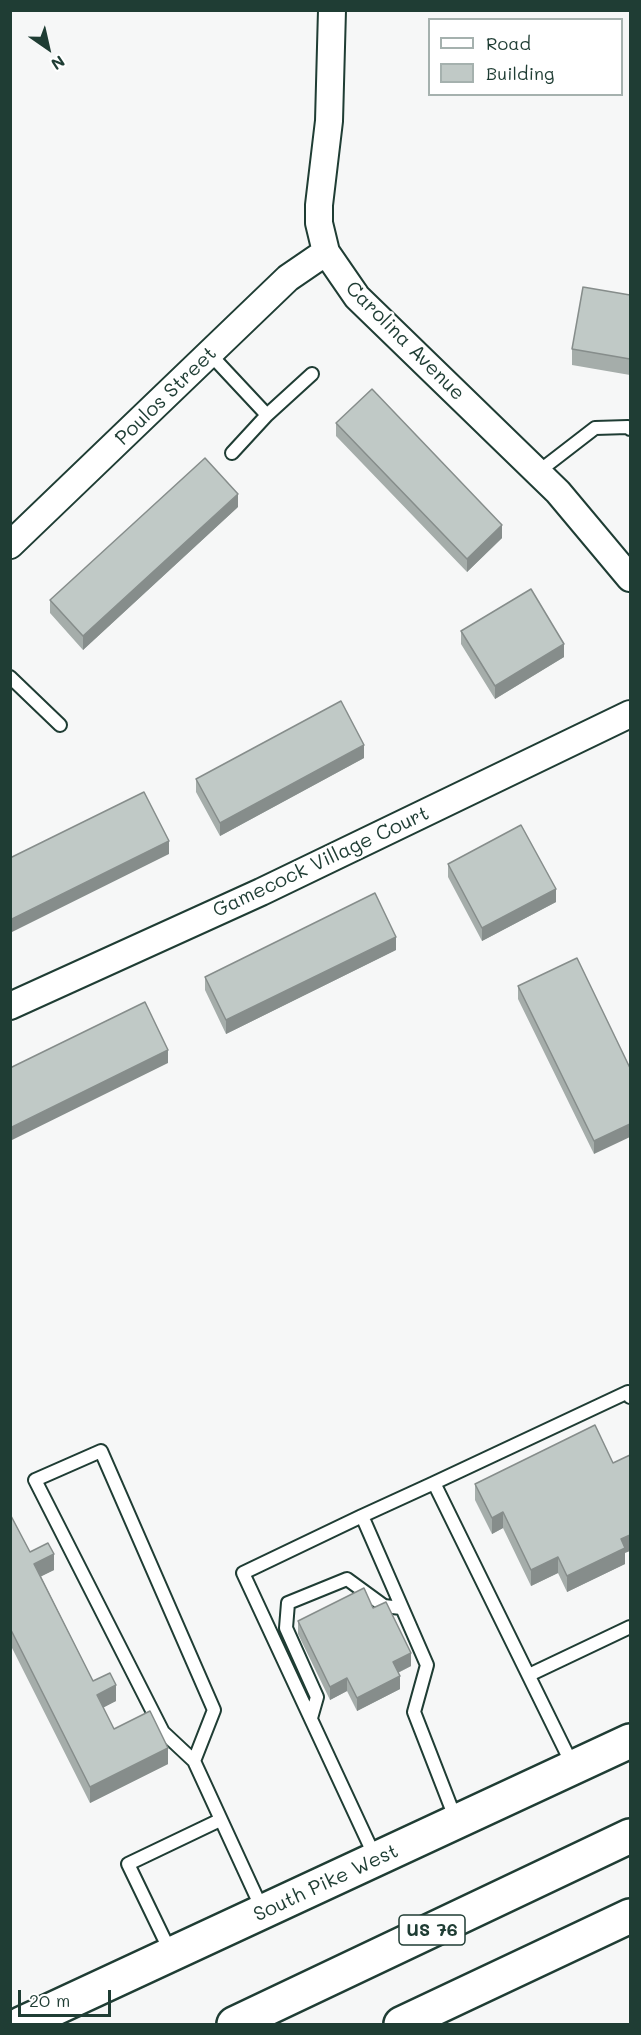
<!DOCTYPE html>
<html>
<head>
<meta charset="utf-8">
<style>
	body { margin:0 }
	#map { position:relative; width:641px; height:2035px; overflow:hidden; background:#f6f7f7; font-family:Mali,sans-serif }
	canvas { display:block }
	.frame { position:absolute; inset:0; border:12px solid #1f3d34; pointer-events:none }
	.legend { position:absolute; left:428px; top:18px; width:195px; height:78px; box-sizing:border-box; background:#fff; border:2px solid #a5b1ae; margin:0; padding:8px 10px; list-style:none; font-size:18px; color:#1f3d34 }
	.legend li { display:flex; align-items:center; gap:12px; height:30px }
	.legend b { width:30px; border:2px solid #a5b1ae }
	.north { position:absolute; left:18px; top:18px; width:60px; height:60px; -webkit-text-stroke:4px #fff; paint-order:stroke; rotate:146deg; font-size:16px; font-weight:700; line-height:24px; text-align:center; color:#1f3d34 }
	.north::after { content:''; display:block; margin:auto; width:21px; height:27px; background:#1f3d34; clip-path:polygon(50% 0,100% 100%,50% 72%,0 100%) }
	.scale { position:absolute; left:18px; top:1990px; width:93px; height:27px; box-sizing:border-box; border:3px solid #1f3d34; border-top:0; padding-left:8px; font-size:18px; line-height:21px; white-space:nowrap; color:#1f3d34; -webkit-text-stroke:4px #fff; paint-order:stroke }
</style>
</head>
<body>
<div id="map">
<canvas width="641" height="2035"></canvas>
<div class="frame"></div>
<ul class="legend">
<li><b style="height:8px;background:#fff"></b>Road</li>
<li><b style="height:16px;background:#c0c9c6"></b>Building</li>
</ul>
<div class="north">N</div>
<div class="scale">20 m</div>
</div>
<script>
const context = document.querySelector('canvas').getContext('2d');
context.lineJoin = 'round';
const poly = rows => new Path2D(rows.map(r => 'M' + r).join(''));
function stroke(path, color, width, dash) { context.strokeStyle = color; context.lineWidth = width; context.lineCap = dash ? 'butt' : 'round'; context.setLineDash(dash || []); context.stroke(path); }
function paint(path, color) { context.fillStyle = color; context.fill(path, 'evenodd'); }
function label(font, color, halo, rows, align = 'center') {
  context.font = font + ' Mali,sans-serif'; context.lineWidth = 5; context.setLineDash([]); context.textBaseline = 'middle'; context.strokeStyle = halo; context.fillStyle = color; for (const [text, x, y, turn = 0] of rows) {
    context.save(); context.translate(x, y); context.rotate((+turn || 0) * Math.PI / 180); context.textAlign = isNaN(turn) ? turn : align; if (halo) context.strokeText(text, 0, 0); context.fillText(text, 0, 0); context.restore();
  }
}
const lane = poly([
	[209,353,267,415],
	[232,453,267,415,312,374],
	[538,472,595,428,628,427,630,429],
	[10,677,60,725],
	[362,1516,434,1483],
	[529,1675,630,1627],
	[311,1718,317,1697,286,1628,288,1603,347,1579,384,1606,401,1608],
	[194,1761,163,1732,35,1480,101,1451,214,1710,194,1761,263,1911],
	[573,1766,434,1483,628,1392,630,1397],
	[376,1859,243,1573,362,1516,427,1665,414,1712,456,1820],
	[171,1953,128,1864,220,1820]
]);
const street = poly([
	[332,10,329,121,319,205,319,223,326,252,357,297,558,492,630,578],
	[10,545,288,278,326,252],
	[10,1006,261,892,630,714]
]);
const secondary = poly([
	[21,2024,630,1741]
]);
const highway = poly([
	[234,2024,630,1836],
	[401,2024,630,1916]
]);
stroke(lane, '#1f3d34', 16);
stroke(street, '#1f3d34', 30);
stroke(secondary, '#1f3d34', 38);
stroke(highway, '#1f3d34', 38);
stroke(lane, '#fff', 12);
stroke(street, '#fff', 26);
stroke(secondary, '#fff', 33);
stroke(highway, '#fff', 33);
paint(poly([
	[630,295,630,375,572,365,572,349],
	[336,423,502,538,467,572,336,436],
	[238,507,83,650,50,613,50,600],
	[461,631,564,657,495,699,461,644],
	[364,758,220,836,196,792,196,779],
	[448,864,556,902,482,941,448,877],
	[396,950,226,1034,205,990,205,977],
	[518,986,630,1068,594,1154,518,999],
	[475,1484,625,1553,625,1564,567,1592,558,1573,531,1586,503,1528,492,1534,475,1500],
	[10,1514,30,1552,54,1570,41,1576,93,1681,116,1701,103,1707,114,1729,168,1764,90,1803,10,1644],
	[373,1608,411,1666,398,1673,400,1689,357,1711,347,1691,330,1700,298,1634,298,1621]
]), '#a5adaa');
paint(poly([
	[238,494,238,507,83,650,83,636],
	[502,525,502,538,467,572,467,559],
	[564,644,564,657,495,699,495,686],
	[364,745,364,758,220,836,220,823],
	[169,841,169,854,10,933,10,920],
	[556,889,556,902,482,941,482,928],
	[396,937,396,950,226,1034,226,1020],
	[168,1050,168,1063,10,1141,10,1128],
	[630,1124,630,1137,594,1154,594,1141],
	[503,1512,503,1528,492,1534,492,1518],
	[630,1535,630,1551,625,1553,625,1564,567,1592,567,1576,621,1539],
	[54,1554,54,1570,34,1580,34,1564],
	[558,1557,558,1573,531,1586,531,1570],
	[411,1653,411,1666,393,1675,393,1662],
	[400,1676,400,1689,357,1711,357,1698],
	[347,1678,347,1691,330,1700,330,1687],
	[116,1685,116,1701,97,1711,97,1695],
	[168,1748,168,1764,90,1803,90,1787]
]), '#868d8b');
const building = poly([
	[583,287,630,295,630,359,572,349,583,287],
	[372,389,502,525,467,559,336,423,372,389],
	[205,458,238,494,83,636,50,600,205,458],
	[531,589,564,644,495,686,461,631,531,589],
	[341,701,364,745,220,823,196,779,341,701],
	[144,792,169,841,10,920,10,858,144,792],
	[521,825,556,889,482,928,448,864,521,825],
	[375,893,396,937,226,1020,205,977,375,893],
	[577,958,630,1068,630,1124,594,1141,518,986,577,958],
	[145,1002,168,1050,10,1128,10,1068,145,1002],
	[595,1425,613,1463,630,1455,630,1535,621,1539,625,1548,567,1576,558,1557,531,1570,503,1512,492,1518,475,1484,595,1425],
	[10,1514,30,1552,48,1543,54,1554,34,1564,93,1681,110,1673,116,1685,97,1695,114,1729,150,1711,168,1748,90,1787,10,1628,10,1514],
	[364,1588,373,1608,386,1602,411,1653,393,1662,400,1676,357,1698,347,1678,330,1687,298,1621,364,1588]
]);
paint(building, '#c0c9c6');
stroke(building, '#868d8b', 1.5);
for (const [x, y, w] of [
	[432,1930,66]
]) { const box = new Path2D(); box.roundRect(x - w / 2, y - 15, w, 30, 4.5); context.fillStyle = '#fff'; context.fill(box); stroke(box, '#1f3d34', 1.5); }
label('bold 18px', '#1f3d34', null, [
	["US 76",432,1930]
]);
label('20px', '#1f3d34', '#fff', [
	["Carolina Avenue",405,341,45],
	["Poulos Street",166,396,-44],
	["Gamecock Village Court",321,862,-25],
	["South Pike West",326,1883,-25]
]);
</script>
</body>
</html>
